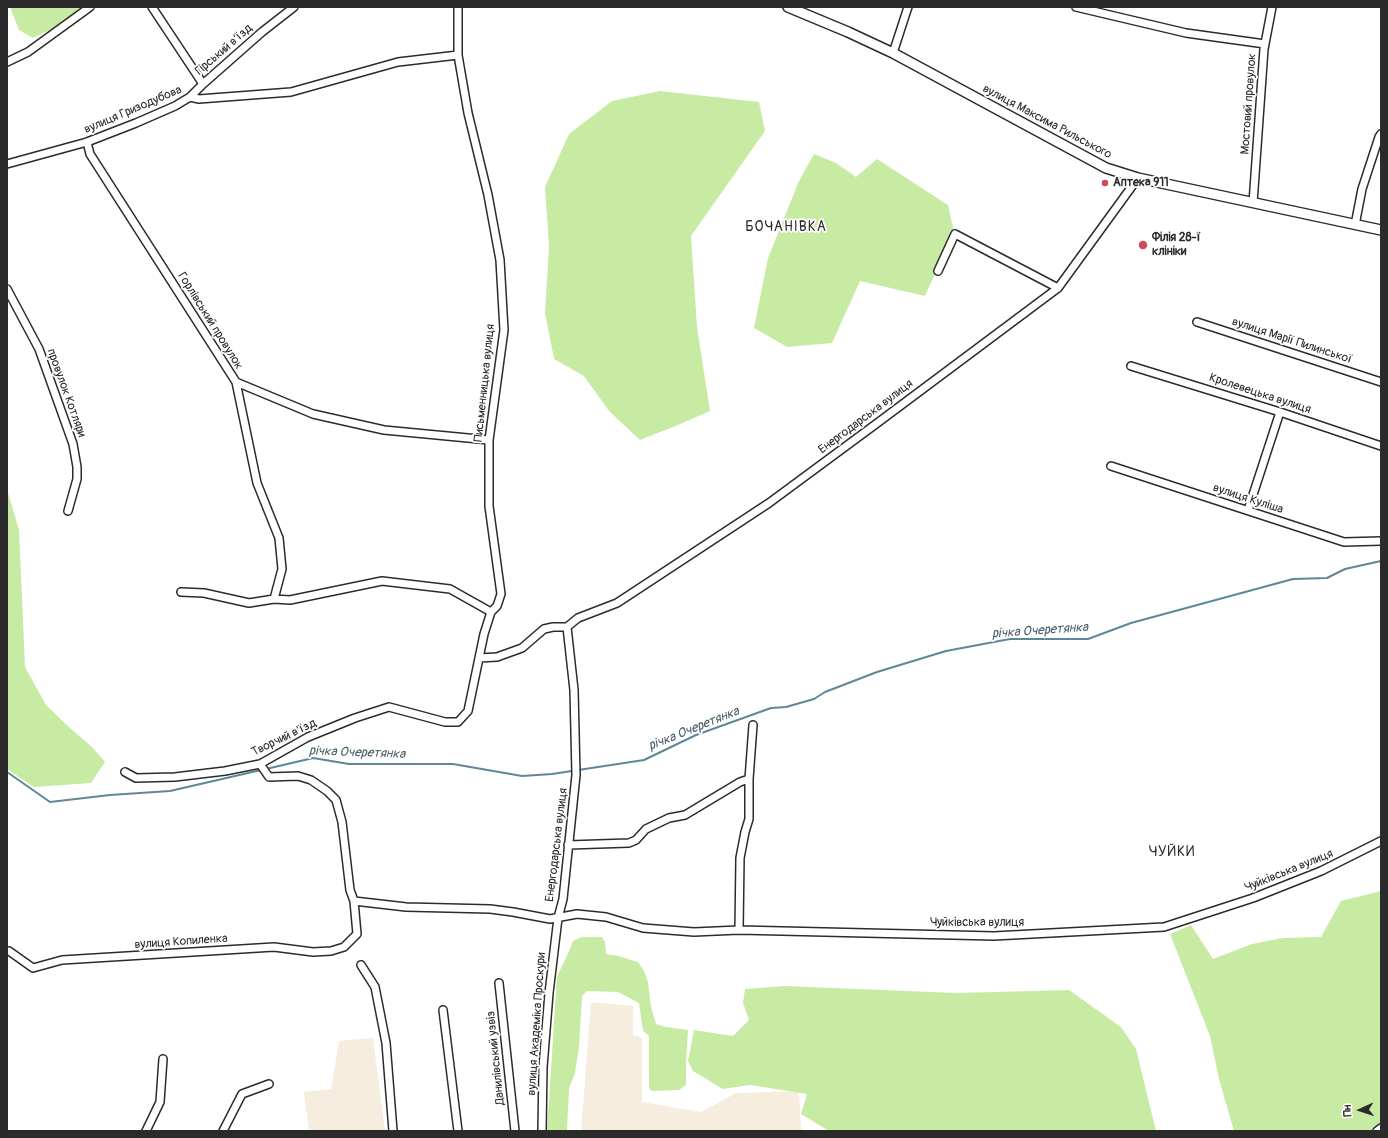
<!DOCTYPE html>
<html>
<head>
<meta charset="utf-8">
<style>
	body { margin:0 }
	#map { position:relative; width:1388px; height:1138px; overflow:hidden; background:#fff; font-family:Pangolin,sans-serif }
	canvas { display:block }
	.frame { position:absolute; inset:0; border:8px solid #2b2b2b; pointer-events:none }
	.north { position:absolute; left:1340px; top:1090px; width:40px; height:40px; -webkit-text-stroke:3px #fff; paint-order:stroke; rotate:267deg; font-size:11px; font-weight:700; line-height:16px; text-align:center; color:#2b2b2b }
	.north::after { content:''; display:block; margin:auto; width:14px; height:18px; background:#2b2b2b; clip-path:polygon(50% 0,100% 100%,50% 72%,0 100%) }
</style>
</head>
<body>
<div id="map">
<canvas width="1388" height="1138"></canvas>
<div class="frame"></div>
<div class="north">Пн</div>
</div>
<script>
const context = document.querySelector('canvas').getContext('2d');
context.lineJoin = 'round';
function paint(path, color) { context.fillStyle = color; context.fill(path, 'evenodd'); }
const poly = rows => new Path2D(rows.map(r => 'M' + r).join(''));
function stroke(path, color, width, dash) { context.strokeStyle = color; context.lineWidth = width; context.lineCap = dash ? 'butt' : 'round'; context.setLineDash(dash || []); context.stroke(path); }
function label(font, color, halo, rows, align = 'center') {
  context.font = font + ' Pangolin,sans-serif'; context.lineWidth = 3.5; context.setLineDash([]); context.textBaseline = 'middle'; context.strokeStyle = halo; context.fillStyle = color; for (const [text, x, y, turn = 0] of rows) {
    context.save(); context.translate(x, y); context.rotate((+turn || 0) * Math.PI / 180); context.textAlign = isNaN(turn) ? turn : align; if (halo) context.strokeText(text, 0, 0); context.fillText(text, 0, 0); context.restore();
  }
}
paint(poly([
	[591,1002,633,1006,633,1035,642,1038,642,1102,701,1112,736,1093,799,1091,801,1131,581,1131],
	[373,1038,385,1131,309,1131,304,1092,331,1089,339,1041]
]), '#f6eddf');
paint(poly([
	[10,7,90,7,77,17,33,38,19,30],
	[660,91,759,102,765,131,691,236,697,327,710,411,678,425,640,440,609,411,584,376,554,359,545,313,549,246,545,187,569,134,612,101],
	[814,154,836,163,856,177,877,159,948,205,954,232,925,296,860,281,832,343,787,347,754,328,768,258,799,181],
	[7,489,19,530,25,667,46,705,69,727,93,748,105,762,91,783,34,787,7,769],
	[1381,891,1381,1124,1371,1131,1234,1131,1219,1079,1210,1036,1170,934,1191,925,1213,959,1252,944,1283,938,1321,937,1341,901],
	[582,937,602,937,605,942,606,954,618,956,638,962,644,971,648,982,651,1007,656,1024,666,1027,688,1030,686,1064,686,1085,679,1090,651,1091,649,1087,649,1036,643,1031,639,1003,618,992,587,991,582,996,579,1047,575,1073,569,1089,567,1131,547,1131,557,976,567,956,573,941],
	[784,986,956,993,1069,990,1121,1027,1136,1049,1156,1131,829,1131,801,1114,807,1094,750,1085,723,1089,693,1071,688,1061,694,1030,733,1036,749,1020,743,1003,745,989]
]), '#c8eba4');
stroke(poly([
	[266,769,313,758,349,764,453,764,522,776,552,774,644,760,696,735,771,708,786,707,814,699,825,692,877,672,946,651,1010,639,1088,639,1131,623,1293,579,1327,578,1345,569,1381,561],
	[7,772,50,802,110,795,170,791,261,770]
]), '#5e8798', 2);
const minor = poly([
	[152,7,203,84],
	[1076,7,1186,33,1265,44],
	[893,53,908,7],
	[7,62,28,52,90,7],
	[190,97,199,99,291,92,398,62,458,55],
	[87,142,90,154,236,382,257,483,279,538,282,569,274,599],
	[7,164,87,142,136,123,175,106,190,97,203,84,262,32,294,7],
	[1253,203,1264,49,1272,7],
	[1355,225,1362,189,1379,137,1381,134],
	[938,271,955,234,1058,288],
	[7,289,39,349,73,444,77,467,77,479,68,511],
	[1197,322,1381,382],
	[1131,366,1280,412,1381,446],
	[236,382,313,414,384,430,489,440],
	[1111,466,1344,542,1381,541],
	[1248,510,1280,412],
	[181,592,204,593,249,603,274,599,290,600,382,581,450,589,491,612],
	[479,658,497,657,522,648,544,629,553,627,567,627,578,618,617,603,769,503,880,421,1058,288,1138,178],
	[125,772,136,778,175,777,225,771,260,764,308,737,355,718,389,707,445,722,458,722,468,711,484,634,491,612,497,606,501,594,489,506,489,440,504,330,500,260,488,195,468,113,458,55,458,7],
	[568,845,629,843,636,840,646,829,669,818,685,815,740,782,749,779],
	[354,901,406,907,490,909,513,912,550,919,577,914,606,917,643,928,694,932,739,930,994,936,1164,927,1253,898,1321,871,1381,841],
	[739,930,740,858,745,832,749,819,749,779,753,725],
	[7,951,9,951,33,968,62,960,274,947,313,952,331,951,344,947,357,934,354,901,350,890,342,822,336,800,327,791,311,780,298,776,269,777,260,764],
	[361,965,375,987,386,1043,393,1131],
	[499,983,515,1131],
	[443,1010,458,1131],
	[146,1131,160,1102,163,1059],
	[223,1131,242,1094,269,1084],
	[542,1131,543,1067,549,993,558,918,563,899,576,775,574,690,567,627],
	[1377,1131,1381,1128]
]);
const major = poly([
	[788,7,848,32,893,53,1106,168,1138,178,1381,230]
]);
stroke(minor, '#2b2b2b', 10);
stroke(major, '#2b2b2b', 12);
stroke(minor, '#fff', 7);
stroke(major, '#fff', 9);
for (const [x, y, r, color] of [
	[1105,183,4,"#d1495b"],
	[1143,245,5,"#d1495b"]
]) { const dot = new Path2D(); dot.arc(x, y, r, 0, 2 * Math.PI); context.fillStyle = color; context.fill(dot); stroke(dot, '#fff', 1.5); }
label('12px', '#2b2b2b', '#fff', [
	["Гірський в’їзд",224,50,-41],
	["Мостовий провулок",1249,104,-86],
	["вулиця Гризодубова",133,110,-23],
	["вулиця Максима Рильського",1047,122,28],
	["Горлівський провулок",210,321,58],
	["вулиця Марії Пилинської",1292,341,18],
	["Письменницька вулиця",485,383,-84],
	["провулок Котляри",66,393,70],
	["Кролевецька вулиця",1260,394,18],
	["Енергодарська вулиця",866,417,-37],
	["вулиця Куліша",1248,499,18],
	["Творчий в’їзд",284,738,-26],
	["Енергодарська вулиця",557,845,-83],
	["Чуйківська вулиця",1289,871,-22],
	["Чуйківська вулиця",977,923],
	["вулиця Копиленка",181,942,-4],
	["вулиця Академіка Проскури",537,1024,-86],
	["Данилівський узвіз",496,1058,-96]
]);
label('bold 12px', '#2b2b2b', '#fff', [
	["Аптека 911",1113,183],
	["Філія 28-ї",1152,238],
	["клініки",1152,252]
], 'left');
label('italic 13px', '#49616b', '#fff', [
	["річка Очеретянка",1040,631,-4],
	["річка Очеретянка",694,729,-22],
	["річка Очеретянка",357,753,2]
]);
context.letterSpacing = '1px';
label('14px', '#2b2b2b', '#fff', [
	["БОЧАНІВКА",786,227],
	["ЧУЙКИ",1172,852]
]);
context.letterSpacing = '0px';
</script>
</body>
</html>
